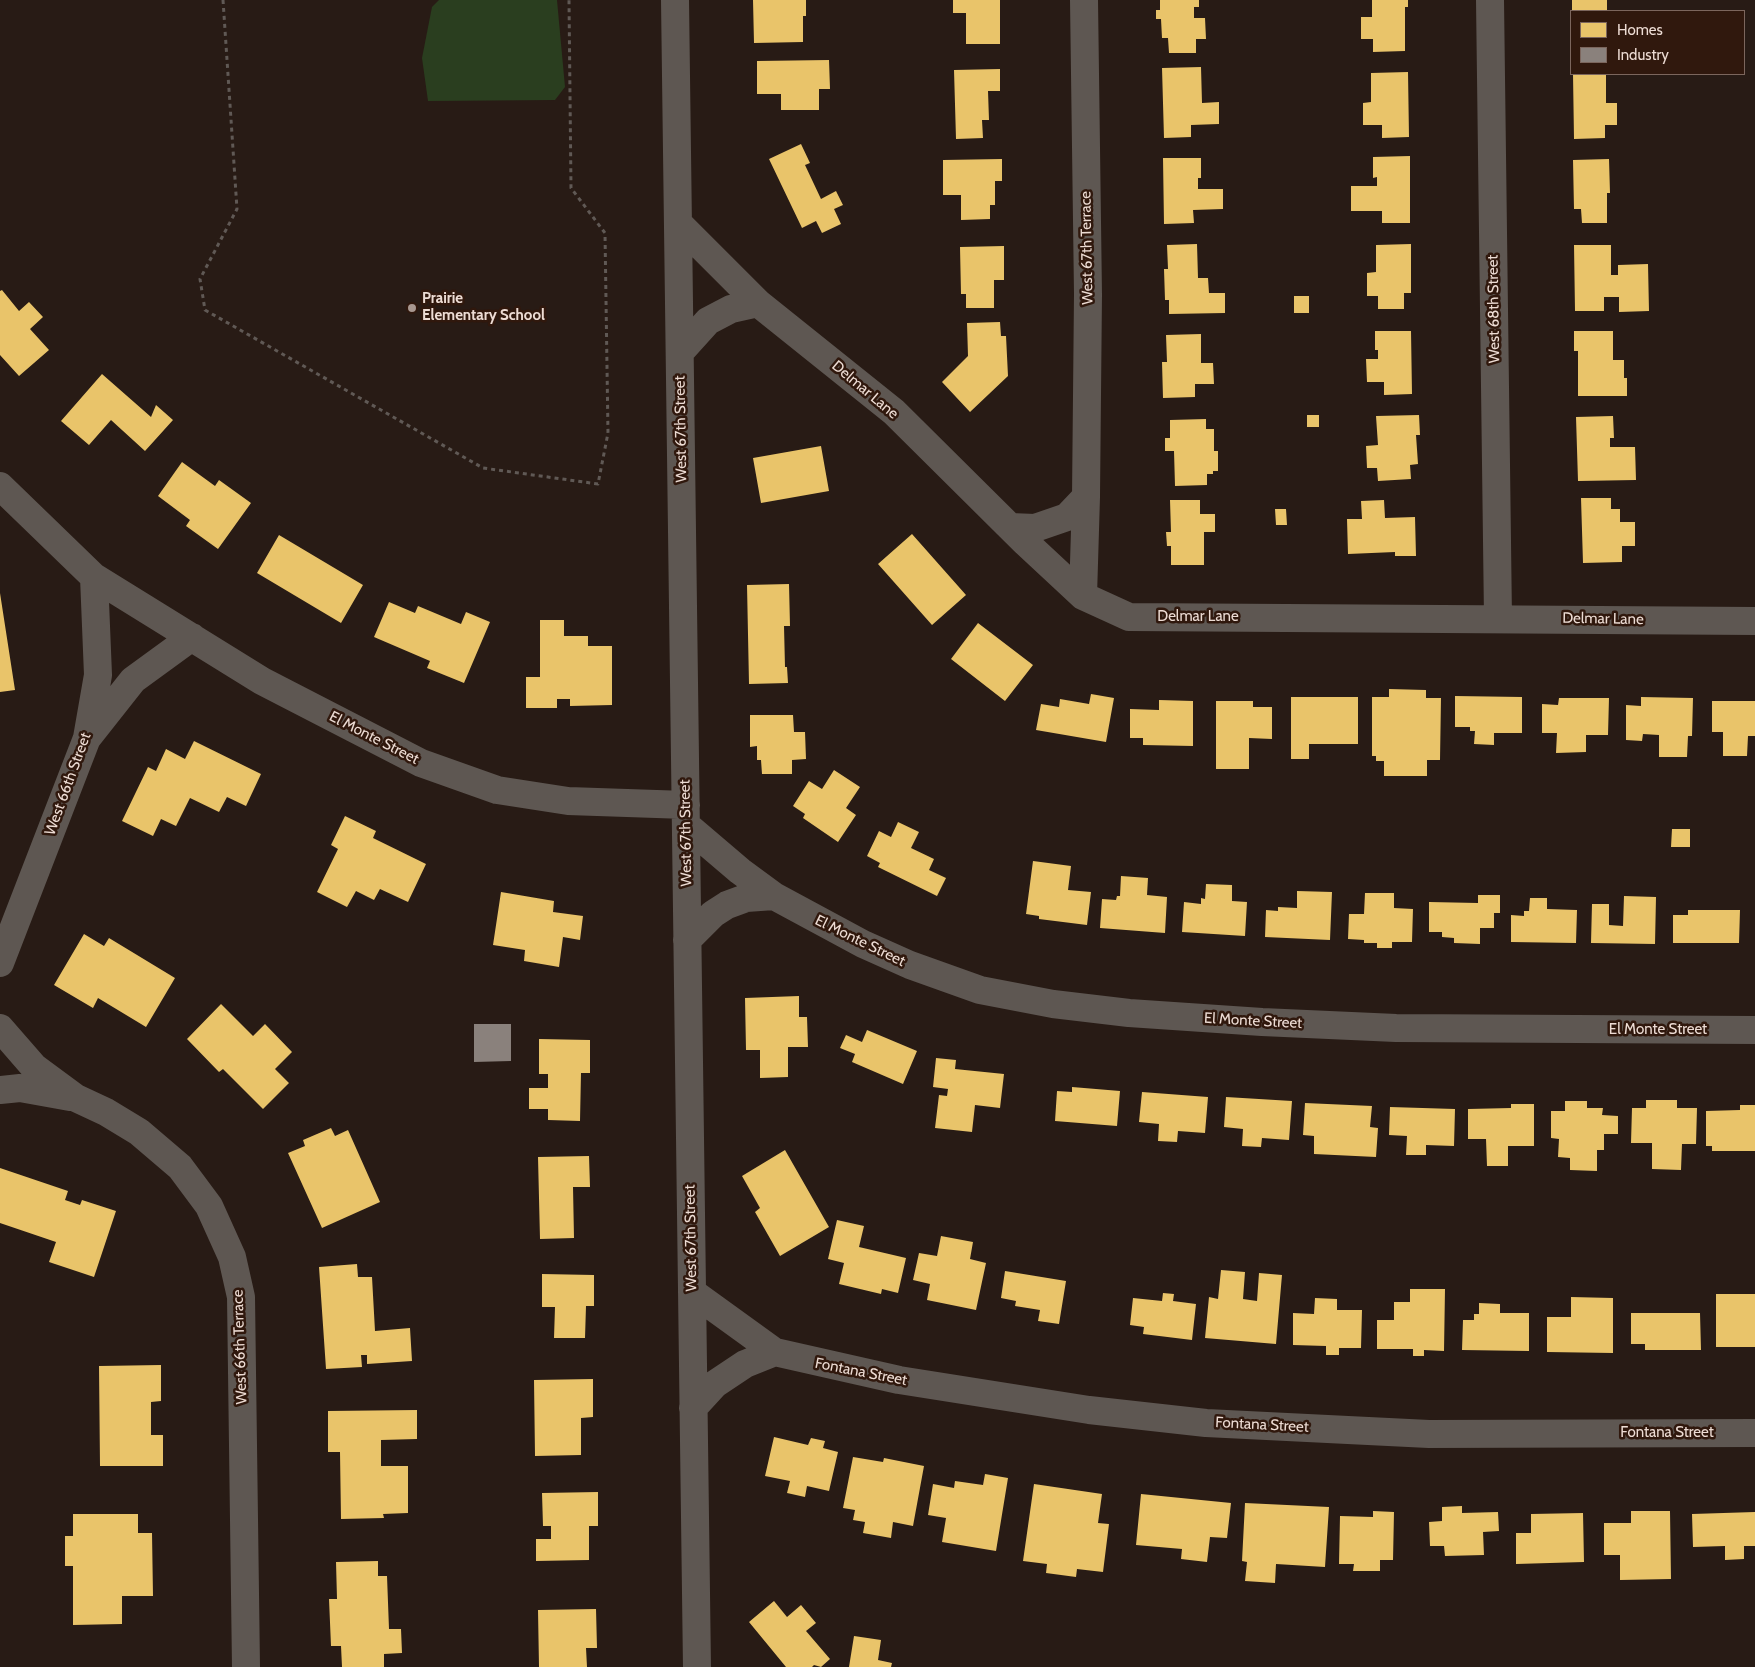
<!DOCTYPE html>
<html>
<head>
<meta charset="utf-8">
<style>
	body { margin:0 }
	#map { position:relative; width:1755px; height:1667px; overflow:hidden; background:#281b15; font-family:Cabin,sans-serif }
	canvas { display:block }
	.legend { position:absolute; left:1570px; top:10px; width:175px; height:65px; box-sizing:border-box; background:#30180d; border:1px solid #7c665d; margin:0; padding:6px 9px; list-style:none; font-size:15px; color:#eddcd4 }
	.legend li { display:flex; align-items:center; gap:10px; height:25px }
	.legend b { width:25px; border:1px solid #7c665d }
</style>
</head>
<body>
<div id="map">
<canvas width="1755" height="1667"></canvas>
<ul class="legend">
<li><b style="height:14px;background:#e9c46a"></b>Homes</li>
<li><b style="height:14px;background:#8a817c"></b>Industry</li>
</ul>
</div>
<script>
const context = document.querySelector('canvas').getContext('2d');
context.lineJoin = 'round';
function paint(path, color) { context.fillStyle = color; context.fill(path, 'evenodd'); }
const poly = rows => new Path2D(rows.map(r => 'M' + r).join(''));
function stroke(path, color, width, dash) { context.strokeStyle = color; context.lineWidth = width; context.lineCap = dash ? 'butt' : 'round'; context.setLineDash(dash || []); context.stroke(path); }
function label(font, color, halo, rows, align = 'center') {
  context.font = font + ' Cabin,sans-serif'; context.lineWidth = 5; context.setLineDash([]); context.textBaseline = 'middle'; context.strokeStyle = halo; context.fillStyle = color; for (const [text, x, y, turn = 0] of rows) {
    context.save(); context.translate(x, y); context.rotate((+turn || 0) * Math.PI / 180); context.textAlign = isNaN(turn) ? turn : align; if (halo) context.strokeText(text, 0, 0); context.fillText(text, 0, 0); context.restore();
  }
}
paint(poly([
	[439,0,557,0,565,87,555,100,428,101,422,58,432,7]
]), '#2a3e1f');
paint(poly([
	[753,0,806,0,806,16,803,16,803,42,754,43],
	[953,0,1000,0,1000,44,966,44,966,13,953,13],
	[1160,0,1199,0,1199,7,1194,7,1194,18,1205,18,1206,39,1196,39,1196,53,1169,53,1168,38,1162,38,1161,19,1156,19,1156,10,1160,10],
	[1372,0,1408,0,1408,7,1405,7,1405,51,1373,52,1373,39,1361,39,1361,17,1372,17],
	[1572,0,1607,0,1607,11,1572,11],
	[829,60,830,89,819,89,819,110,781,110,781,94,757,94,757,61],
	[1201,67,1202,103,1219,102,1219,124,1191,125,1191,137,1164,138,1162,68],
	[1000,69,1000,91,988,91,989,120,982,120,983,138,956,139,954,70],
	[1408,72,1409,137,1382,138,1382,125,1363,125,1363,103,1371,102,1371,73],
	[1573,74,1606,74,1606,103,1617,103,1617,125,1605,125,1605,138,1574,139],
	[801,144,810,163,805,165,821,199,836,191,843,205,834,209,841,224,822,233,816,221,802,228,769,159],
	[1410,156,1410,223,1382,223,1382,211,1351,211,1351,186,1377,186,1377,177,1373,178,1373,157],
	[1163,158,1201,158,1201,178,1198,178,1198,189,1223,189,1223,209,1193,210,1194,223,1164,224],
	[1002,159,1002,181,995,181,995,205,990,205,990,219,961,220,961,195,943,195,943,160],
	[1609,159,1610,193,1607,193,1607,223,1582,223,1581,209,1574,209,1573,160],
	[1197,244,1198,278,1208,278,1209,293,1225,293,1225,313,1169,314,1169,300,1165,300,1164,269,1168,269,1167,245],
	[1411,244,1411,293,1404,293,1404,309,1378,309,1378,296,1367,296,1367,273,1376,272,1376,245],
	[1574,245,1611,245,1611,275,1618,275,1618,265,1648,264,1649,311,1619,312,1619,297,1604,297,1604,311,1575,311],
	[1004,246,1004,280,994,280,994,308,966,308,966,294,961,294,960,247],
	[2,290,19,311,29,302,43,317,30,329,49,350,19,376,0,355,0,291],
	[1294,296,1309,296,1309,313,1294,313],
	[1000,322,1001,336,1006,336,1008,376,970,412,942,382,968,356,967,323],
	[1375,331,1411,331,1412,394,1384,395,1384,382,1367,382,1366,359,1378,359,1378,350,1375,350],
	[1574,331,1613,331,1613,360,1624,360,1624,378,1627,378,1627,396,1578,396,1578,351,1574,351],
	[1201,334,1201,363,1213,363,1214,384,1195,384,1195,397,1163,398,1162,362,1167,362,1166,335],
	[102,374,151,417,156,405,173,420,145,451,111,420,89,445,61,421],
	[1307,415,1319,415,1319,427,1307,427],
	[1419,415,1420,435,1416,435,1418,464,1410,465,1411,479,1378,481,1377,468,1367,468,1366,446,1378,445,1376,416],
	[1613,416,1614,438,1610,438,1610,447,1635,447,1636,480,1578,481,1576,417],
	[1206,419,1206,429,1214,429,1214,451,1218,451,1218,471,1213,471,1213,474,1207,474,1207,485,1175,486,1174,451,1165,451,1165,438,1170,438,1170,420],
	[821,446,829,491,761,503,753,458],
	[182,462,215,486,219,480,251,503,218,549,186,526,190,520,158,496],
	[1581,498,1611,498,1611,509,1620,509,1620,522,1635,522,1635,546,1622,546,1622,562,1583,563],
	[1170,500,1200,500,1200,514,1215,514,1215,532,1204,532,1204,565,1171,565,1171,546,1167,546,1166,532,1171,532],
	[1384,500,1385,518,1415,517,1416,556,1395,556,1395,552,1348,554,1347,519,1362,519,1361,501],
	[1275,509,1286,509,1287,525,1276,525],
	[912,534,966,595,932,625,878,564],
	[279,535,363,585,341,623,257,573],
	[789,584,790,626,784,626,785,667,787,667,788,683,749,684,747,585],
	[0,593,15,690,0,692],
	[389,602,415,613,418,606,461,624,466,612,490,622,464,683,427,668,430,661,374,637],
	[540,620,564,620,564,636,588,636,588,646,612,646,612,705,570,706,570,699,557,699,557,708,526,708,526,677,540,677],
	[978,623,1033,665,1005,701,951,659],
	[1389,689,1426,690,1426,698,1441,698,1440,760,1427,760,1427,776,1384,776,1384,761,1376,761,1376,756,1372,756,1372,697,1389,697],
	[1091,694,1114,698,1106,742,1036,730,1041,704,1059,707,1060,699,1089,704],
	[1455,696,1522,697,1522,733,1494,733,1494,745,1474,744,1475,731,1470,731,1470,727,1455,727],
	[1291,697,1358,697,1358,744,1309,744,1309,759,1291,759],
	[1641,697,1693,698,1692,736,1688,736,1687,757,1659,757,1659,735,1643,734,1642,741,1626,740,1626,705,1641,706],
	[1559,698,1609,698,1608,735,1586,735,1586,752,1556,753,1557,733,1542,733,1542,704,1558,705],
	[1159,700,1193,701,1193,746,1143,745,1143,738,1130,738,1130,709,1159,710],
	[1216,701,1253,701,1253,707,1272,707,1272,739,1249,738,1249,769,1216,769],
	[1712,701,1755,701,1755,736,1748,736,1747,756,1723,756,1723,732,1712,732],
	[750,715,793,715,794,732,805,732,806,759,792,760,792,774,762,774,761,760,757,760,757,746,750,747],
	[194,741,261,774,246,806,227,797,219,812,190,798,176,826,161,819,153,836,122,821,148,767,156,771,166,749,185,759],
	[834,770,860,787,846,808,856,815,838,842,803,818,805,814,793,806,809,781,822,789],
	[345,816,376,831,373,838,426,864,408,902,380,889,374,900,356,891,347,907,317,892,338,849,331,845],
	[898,822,919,832,911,848,934,859,929,870,946,878,937,896,878,867,880,863,867,856,879,831,891,837],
	[1672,829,1690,829,1690,847,1671,847],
	[1033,861,1071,866,1068,890,1091,892,1087,925,1039,919,1039,916,1026,914],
	[1121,876,1148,878,1147,895,1167,897,1165,933,1100,928,1102,899,1116,900,1117,896,1120,896],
	[1206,884,1232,885,1232,901,1247,902,1245,936,1182,932,1184,902,1201,904,1201,898,1205,899],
	[1297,891,1332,892,1330,940,1265,937,1266,910,1278,911,1278,907,1297,908],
	[501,892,554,901,553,912,583,916,580,940,563,937,559,967,524,961,525,950,493,945],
	[1365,893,1394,893,1394,908,1413,909,1412,942,1392,942,1392,948,1377,948,1377,943,1364,943,1364,940,1348,939,1349,914,1364,914],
	[1478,895,1500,895,1500,913,1494,913,1494,928,1480,928,1480,944,1454,943,1454,938,1442,937,1442,932,1429,932,1429,902,1478,903],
	[1624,896,1656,897,1655,944,1591,943,1592,904,1609,904,1609,925,1623,926],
	[1530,898,1547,898,1547,909,1577,910,1576,943,1511,942,1511,915,1524,916,1524,911,1529,911],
	[1688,910,1740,910,1739,943,1673,943,1673,915,1688,915],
	[84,934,104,946,109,938,175,978,146,1027,98,998,93,1008,54,985],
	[799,996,799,1017,807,1017,808,1047,788,1047,788,1077,760,1078,760,1050,746,1050,745,998],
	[221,1004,253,1036,265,1024,292,1052,275,1069,289,1083,263,1109,223,1069,219,1072,187,1039],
	[867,1030,917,1051,903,1084,852,1062,855,1054,840,1048,846,1035,862,1042],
	[539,1039,590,1040,590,1073,581,1073,580,1121,548,1120,548,1109,529,1109,529,1088,548,1088,548,1074,539,1074],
	[936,1058,956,1060,955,1069,1004,1074,1000,1108,975,1105,972,1132,935,1128,939,1095,947,1096,948,1089,933,1087],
	[1072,1087,1120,1091,1117,1126,1055,1121,1057,1091,1072,1092],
	[1142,1092,1208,1097,1205,1133,1178,1131,1177,1142,1158,1141,1159,1124,1139,1122],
	[1226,1097,1292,1101,1289,1140,1262,1138,1261,1147,1242,1146,1243,1129,1224,1127],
	[1646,1100,1677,1100,1677,1108,1697,1108,1696,1144,1682,1144,1681,1170,1652,1169,1652,1143,1631,1143,1632,1108,1646,1108],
	[1565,1101,1587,1101,1587,1108,1603,1108,1602,1115,1618,1116,1618,1134,1604,1134,1604,1150,1597,1150,1597,1171,1570,1170,1570,1158,1558,1157,1559,1139,1551,1138,1551,1111,1565,1111],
	[1305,1103,1372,1106,1370,1127,1378,1128,1376,1157,1314,1154,1314,1136,1303,1135],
	[1511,1104,1534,1104,1534,1146,1508,1146,1508,1166,1487,1166,1486,1139,1468,1139,1468,1109,1511,1108],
	[1740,1105,1755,1105,1755,1151,1712,1151,1712,1146,1706,1146,1706,1111,1740,1110],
	[1390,1107,1455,1109,1454,1146,1426,1145,1426,1155,1406,1155,1407,1136,1389,1135],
	[331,1128,335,1136,348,1130,380,1202,322,1228,288,1153,305,1146,303,1140],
	[785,1150,829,1227,780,1256,755,1212,760,1208,742,1176],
	[589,1156,590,1187,573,1187,574,1238,540,1239,538,1157],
	[0,1168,68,1191,65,1200,80,1205,82,1200,116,1211,94,1277,49,1262,56,1242,0,1223],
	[837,1220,864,1226,859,1247,906,1258,898,1293,882,1289,881,1294,839,1284,844,1263,828,1259],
	[941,1236,973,1242,970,1259,986,1263,976,1310,927,1300,930,1284,913,1280,919,1253,937,1256],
	[357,1264,358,1277,372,1277,375,1331,410,1328,412,1361,367,1364,367,1355,361,1355,362,1367,326,1369,319,1267],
	[1221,1270,1245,1272,1243,1299,1257,1301,1259,1273,1282,1275,1276,1344,1205,1338,1209,1297,1218,1299],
	[1005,1271,1066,1281,1059,1324,1038,1321,1040,1310,1015,1306,1016,1301,1001,1298],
	[542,1274,594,1275,594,1306,586,1306,585,1338,554,1338,555,1307,542,1307],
	[1410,1289,1445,1289,1444,1351,1424,1350,1424,1356,1413,1356,1413,1349,1377,1349,1377,1320,1394,1320,1394,1302,1410,1302],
	[1163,1293,1174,1294,1173,1301,1196,1304,1192,1340,1143,1334,1144,1327,1130,1325,1133,1298,1162,1301],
	[1716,1294,1755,1294,1755,1347,1716,1347],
	[1571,1297,1613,1298,1613,1353,1547,1352,1547,1317,1571,1317],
	[1315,1298,1337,1299,1337,1310,1362,1310,1361,1348,1339,1348,1339,1355,1326,1355,1326,1346,1293,1345,1293,1313,1314,1314],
	[1479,1303,1500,1304,1500,1313,1529,1313,1529,1351,1462,1350,1463,1320,1474,1320,1474,1314,1479,1314],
	[1631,1313,1700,1313,1701,1350,1645,1350,1645,1344,1631,1344],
	[161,1365,161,1401,151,1402,151,1435,163,1435,163,1466,100,1466,99,1366],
	[593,1379,593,1417,581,1418,581,1455,535,1456,534,1380],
	[417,1410,417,1439,381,1440,381,1466,408,1466,408,1513,383,1514,384,1518,341,1519,340,1452,328,1452,328,1411],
	[774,1437,808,1445,811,1438,825,1441,823,1448,838,1452,829,1491,807,1486,805,1497,787,1493,790,1481,765,1476],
	[853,1457,883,1462,884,1458,924,1466,913,1526,893,1522,891,1538,863,1533,865,1522,853,1520,855,1510,843,1508],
	[985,1474,1008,1478,996,1551,942,1542,946,1518,928,1515,933,1484,954,1488,955,1481,983,1485],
	[1034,1484,1102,1494,1098,1523,1109,1524,1103,1572,1077,1569,1076,1577,1046,1573,1047,1564,1023,1561],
	[598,1492,598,1526,589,1526,589,1560,536,1561,536,1539,551,1539,551,1526,543,1526,542,1493],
	[1141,1494,1231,1503,1227,1538,1210,1537,1207,1562,1181,1559,1182,1549,1136,1545],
	[1245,1503,1329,1507,1325,1567,1276,1564,1275,1583,1245,1581,1247,1562,1242,1561],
	[1462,1506,1462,1513,1498,1512,1499,1531,1483,1532,1484,1555,1445,1556,1444,1546,1430,1546,1429,1522,1442,1521,1442,1507],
	[1373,1511,1394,1512,1393,1560,1380,1560,1380,1571,1353,1571,1354,1564,1339,1564,1340,1516,1373,1517],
	[1631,1511,1670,1511,1671,1579,1620,1580,1620,1555,1604,1555,1604,1523,1631,1523],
	[1755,1512,1755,1546,1744,1546,1744,1559,1725,1560,1725,1546,1693,1547,1692,1514],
	[1583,1513,1584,1562,1516,1564,1516,1533,1531,1533,1531,1514],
	[73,1514,138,1514,138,1533,152,1533,153,1596,122,1596,122,1624,73,1625,73,1566,65,1566,65,1536,73,1536],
	[378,1561,378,1576,387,1576,389,1629,401,1629,402,1653,384,1654,384,1667,342,1667,341,1646,331,1646,329,1599,337,1599,336,1562],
	[774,1601,787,1617,801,1605,816,1623,806,1631,830,1659,821,1667,814,1665,812,1667,786,1667,749,1622],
	[596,1609,597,1648,586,1648,587,1667,539,1667,538,1610],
	[854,1636,881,1640,878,1660,892,1663,891,1667,849,1667]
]), '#e9c46a');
paint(poly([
	[474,1024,511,1024,511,1061,474,1062]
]), '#8a817c');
stroke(poly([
	[223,0,237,209,200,279,205,310,483,468,598,484,608,433,605,233,571,188,569,0]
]), '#605955', 3, [4, 4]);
stroke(poly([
	[675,0,697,1667],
	[1490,0,1498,618],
	[678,223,758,303,894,412,1025,542,1083,596,1129,617,1755,621],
	[680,352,708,321,731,309,758,303],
	[0,486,94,577,262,681,421,763,497,790,568,801,686,805],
	[1010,527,1035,528,1067,517,1086,497],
	[1083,596,1086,497,1088,294,1084,0],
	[88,737,133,680,192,637],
	[686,825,740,871,774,896],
	[687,940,713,914,727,905,746,898,774,896,863,944,910,965,980,990,1053,1004,1129,1013,1262,1022,1396,1028,1755,1030],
	[0,963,87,738,98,675,94,577],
	[0,1028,34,1067,76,1098,106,1112,139,1132,180,1167,209,1206,232,1257,241,1297,246,1667],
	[0,1090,20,1088,70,1097],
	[692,1292,775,1352,899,1380,1089,1410,1206,1423,1429,1434,1755,1433],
	[693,1408,715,1384,745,1364,775,1352]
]), '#5e5752', 28);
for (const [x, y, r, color] of [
	[412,308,5,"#a89891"]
]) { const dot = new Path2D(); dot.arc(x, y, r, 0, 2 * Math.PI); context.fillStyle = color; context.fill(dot); stroke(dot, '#30180d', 2); }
label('15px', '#eddcd4', '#30180d', [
	["West 67th Terrace",1087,248,-91],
	["West 68th Street",1494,309,-91],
	["Delmar Lane",865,390,40],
	["West 67th Street",681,429,-91],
	["Delmar Lane",1198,617],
	["Delmar Lane",1603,619,1],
	["El Monte Street",374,738,27],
	["West 66th Street",68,784,-70],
	["West 67th Street",686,833,-91],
	["El Monte Street",860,941,26],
	["El Monte Street",1253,1021,3],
	["El Monte Street",1658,1030],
	["West 67th Street",691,1238,-91],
	["West 66th Terrace",240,1347,-92],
	["Fontana Street",861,1372,11],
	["Fontana Street",1262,1425,3],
	["Fontana Street",1667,1433]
]);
label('bold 15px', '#eddcd4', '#30180d', [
	["Prairie",422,299],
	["Elementary School",422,316]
], 'left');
</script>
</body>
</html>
